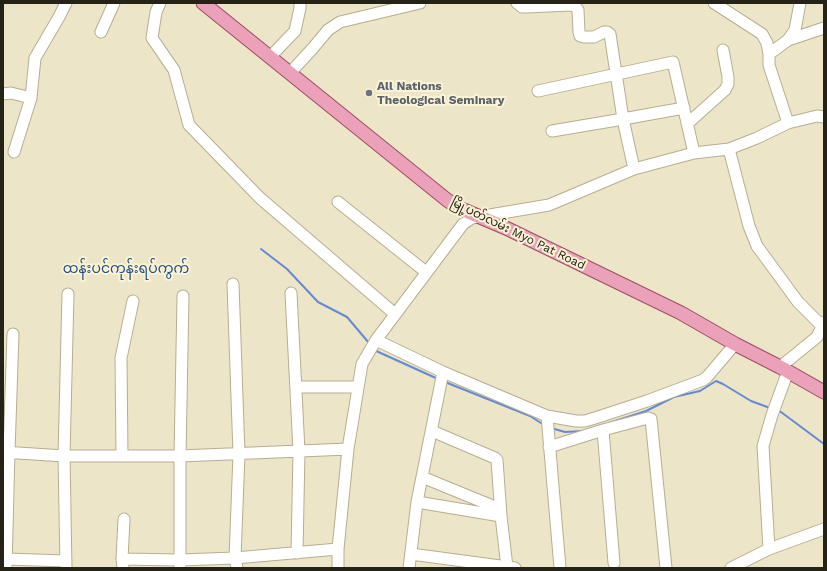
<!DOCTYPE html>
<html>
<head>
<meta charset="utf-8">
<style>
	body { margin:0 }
	#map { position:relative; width:827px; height:571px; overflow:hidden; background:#ede5c8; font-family:"Work Sans",sans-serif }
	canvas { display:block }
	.frame { position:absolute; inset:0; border:4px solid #252217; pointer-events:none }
</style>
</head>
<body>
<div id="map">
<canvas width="827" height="571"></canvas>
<div class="frame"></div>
</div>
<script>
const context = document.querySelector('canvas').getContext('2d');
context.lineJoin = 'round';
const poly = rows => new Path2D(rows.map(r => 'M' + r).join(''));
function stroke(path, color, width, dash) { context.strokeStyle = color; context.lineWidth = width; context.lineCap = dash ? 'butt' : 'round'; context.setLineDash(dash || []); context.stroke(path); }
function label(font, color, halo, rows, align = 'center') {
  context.font = font + ' "Work Sans","Noto Sans Myanmar",sans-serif'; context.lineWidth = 4; context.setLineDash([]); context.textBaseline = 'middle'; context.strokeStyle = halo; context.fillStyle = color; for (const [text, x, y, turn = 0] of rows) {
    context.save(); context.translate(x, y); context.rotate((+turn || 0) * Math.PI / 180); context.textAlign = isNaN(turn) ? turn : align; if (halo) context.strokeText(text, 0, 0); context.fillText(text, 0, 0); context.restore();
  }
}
stroke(poly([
	[261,249,287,269,318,302,347,317,369,343],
	[374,350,438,379],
	[445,382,530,416,544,425],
	[778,411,781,412,824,444],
	[609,423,646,411,674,397,700,391,716,381,723,384,751,401,770,408],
	[551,428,565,432,584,431]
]), '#658ad4', 2);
const minor = poly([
	[160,3,156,12,152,38,174,70,189,125,260,198,395,314],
	[517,3,522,7,526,7,570,5,575,6,578,10,579,32,580,36,584,37,594,37,604,32,607,32,610,34,623,119,634,169],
	[714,3,762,34,767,43,769,54],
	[101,32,114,3],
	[788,40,824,28],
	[270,57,295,31,300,8,300,3],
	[290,73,313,48,328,30,340,22,420,3],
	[538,91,673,62,694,153],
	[3,94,11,93,31,98],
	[788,123,769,65,769,54,788,40,795,30,800,3],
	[687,124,725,90,728,84,728,77,723,50],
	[552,131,623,119,684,108],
	[729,149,749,226,757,246,798,302,822,326],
	[14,152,31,98,35,58,59,17,66,3],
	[338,202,426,272],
	[233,284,239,454,235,558,237,568],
	[291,293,299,451,297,553],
	[376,340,443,372,547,416,576,421,585,421,595,418,647,401,703,380,707,377,735,344],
	[780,367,817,337,824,322],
	[296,387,358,387],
	[547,416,560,568],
	[603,430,614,563],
	[432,431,495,458,497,460,501,516,507,567],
	[549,447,603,430,648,418,651,419,666,568],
	[3,452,64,456,180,456,348,449],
	[122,456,121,358,133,301],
	[422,477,500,509],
	[417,502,501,516],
	[769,549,763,446,772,415,788,371],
	[411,554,515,568],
	[6,559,66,561],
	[122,559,180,560,235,558,338,549],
	[6,568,9,452,13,334],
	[66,568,64,456,68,294],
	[123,568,122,559,124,519],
	[180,568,180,456,183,296],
	[338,568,338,549,348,449,362,364,376,340,463,224,472,218,549,205,634,169,694,153,729,149,757,138,788,123,817,116,824,117],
	[409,568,417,502,443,372],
	[731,568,769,549,824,529]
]);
const major = poly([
	[203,3,447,200,459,208,506,228,681,313,735,344,780,367,824,392]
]);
stroke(minor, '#b6ae92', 13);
stroke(major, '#9e4c63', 15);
stroke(minor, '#fff', 11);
stroke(major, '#eca1ba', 13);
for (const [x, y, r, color] of [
	[369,93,4,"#6b7280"]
]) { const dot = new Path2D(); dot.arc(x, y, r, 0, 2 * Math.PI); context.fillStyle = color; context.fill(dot); stroke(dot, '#faf3d5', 1.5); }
label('bold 12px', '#5b616d', '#faf3d5', [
	["All Nations",377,86],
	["Theological Seminary",377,100]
], 'left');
label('12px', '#252217', '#faf3d5', [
	["မြို့ပတ်လမ်း Myo Pat Road",518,234,26]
]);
label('14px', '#264f85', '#faf3d5', [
	["ထန်းပင်ကုန်းရပ်ကွက်",126,269]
]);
</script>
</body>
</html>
